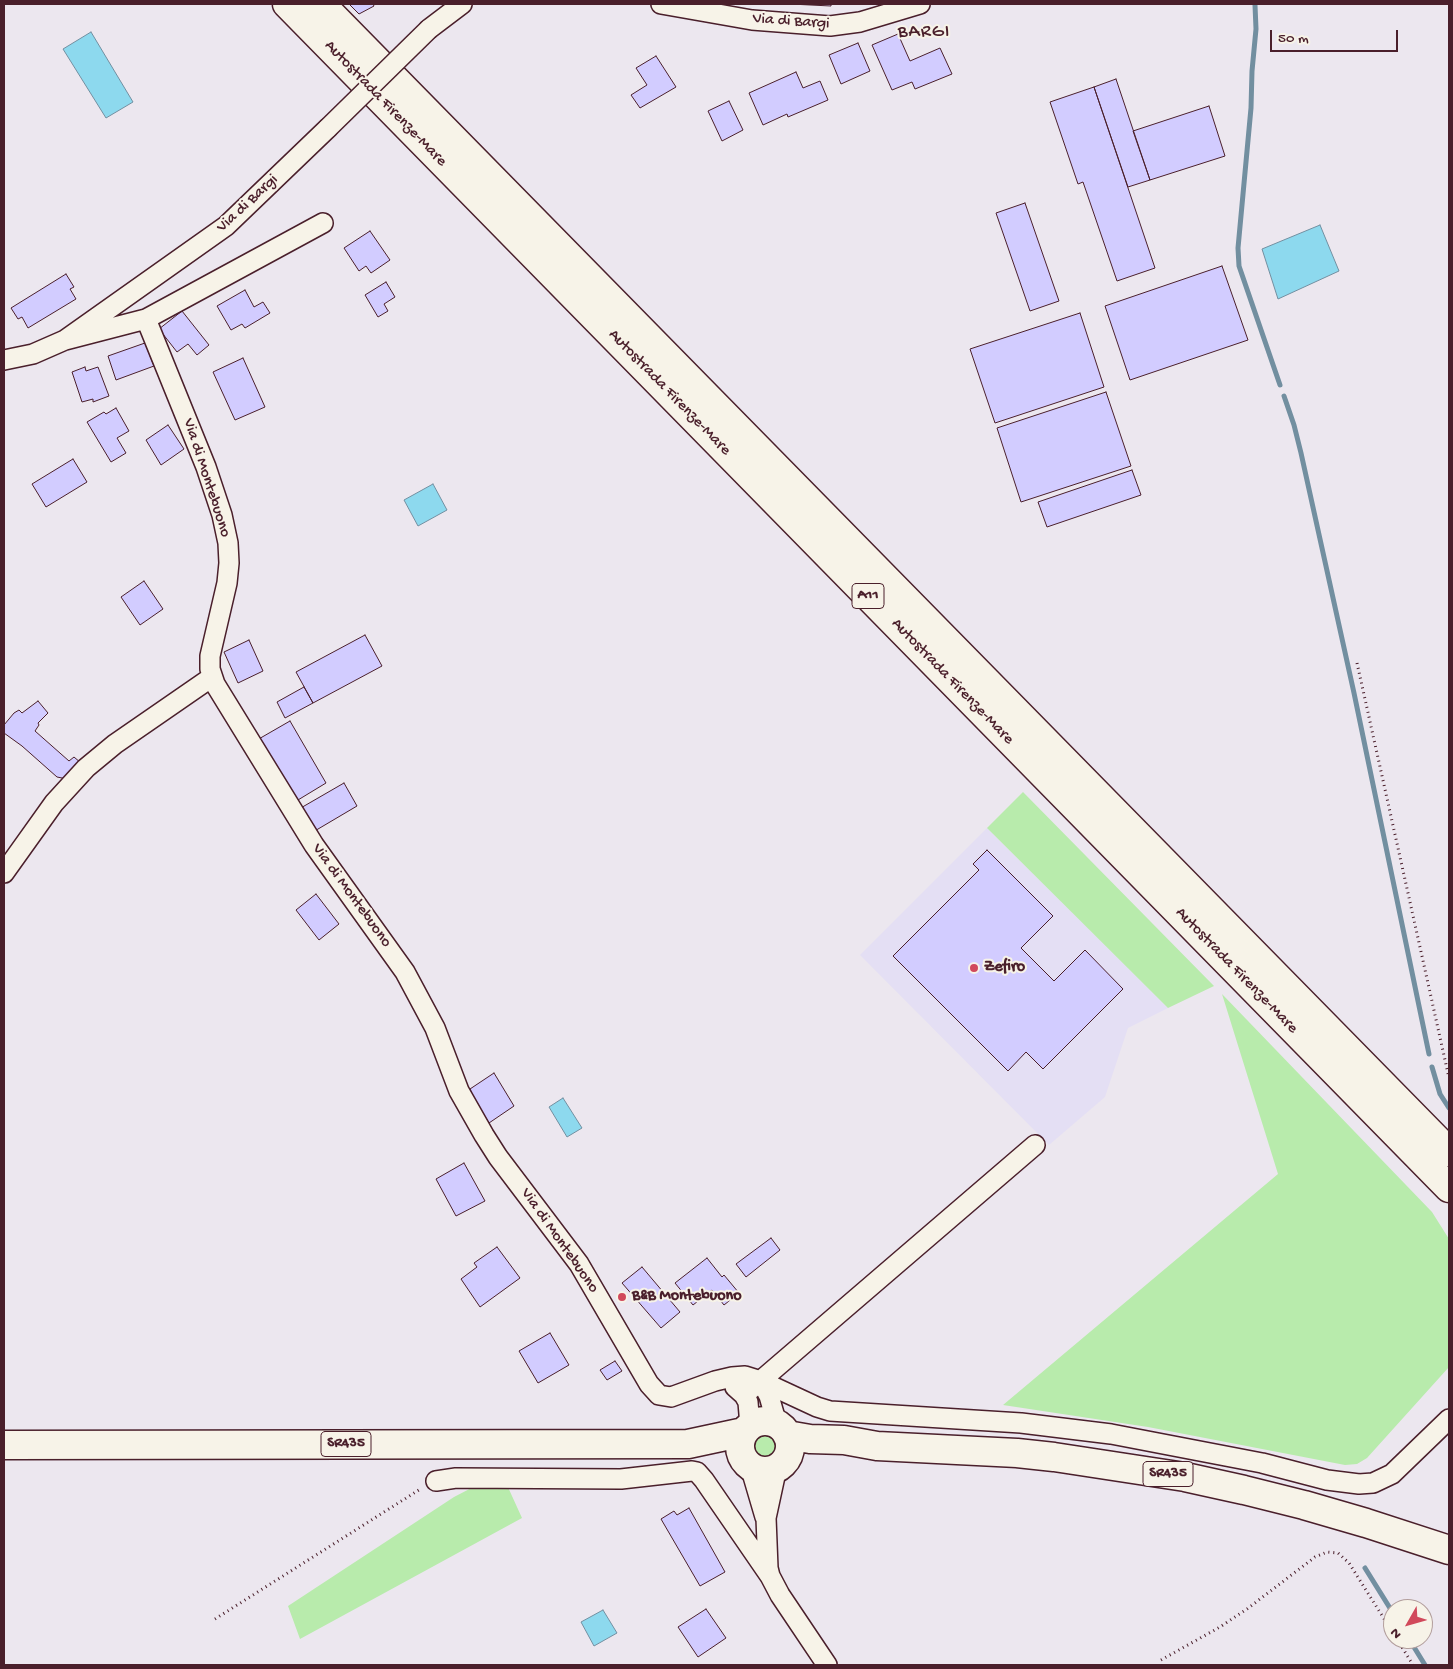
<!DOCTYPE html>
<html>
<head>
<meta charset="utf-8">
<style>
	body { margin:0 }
	#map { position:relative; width:1453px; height:1669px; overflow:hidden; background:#ece7ef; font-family:"Gochi Hand",sans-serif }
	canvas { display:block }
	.frame { position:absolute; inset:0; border:5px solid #4a1f2b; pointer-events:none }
	.north { position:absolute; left:1383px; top:1599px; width:50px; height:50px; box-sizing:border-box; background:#f7f3e8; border:1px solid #b29e9c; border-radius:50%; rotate:232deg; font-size:14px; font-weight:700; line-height:20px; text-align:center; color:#4a1f2b }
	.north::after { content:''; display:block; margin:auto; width:18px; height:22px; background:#d1495b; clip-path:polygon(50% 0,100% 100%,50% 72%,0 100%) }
	.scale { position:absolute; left:1270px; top:30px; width:128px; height:22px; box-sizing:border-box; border:2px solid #4a1f2b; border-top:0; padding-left:6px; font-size:15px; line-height:18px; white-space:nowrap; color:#4a1f2b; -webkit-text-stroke:4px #f7f3e8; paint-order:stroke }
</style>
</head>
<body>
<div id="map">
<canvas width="1453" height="1669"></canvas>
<div class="frame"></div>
<div class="north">N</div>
<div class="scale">50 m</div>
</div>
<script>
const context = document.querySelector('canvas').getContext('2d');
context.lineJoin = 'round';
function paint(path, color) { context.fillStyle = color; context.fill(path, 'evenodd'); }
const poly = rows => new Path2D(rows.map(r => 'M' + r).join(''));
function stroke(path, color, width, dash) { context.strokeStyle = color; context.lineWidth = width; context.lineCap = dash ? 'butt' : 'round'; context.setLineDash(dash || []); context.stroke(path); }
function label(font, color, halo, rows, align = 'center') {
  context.font = font + ' "Gochi Hand",sans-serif'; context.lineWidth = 4; context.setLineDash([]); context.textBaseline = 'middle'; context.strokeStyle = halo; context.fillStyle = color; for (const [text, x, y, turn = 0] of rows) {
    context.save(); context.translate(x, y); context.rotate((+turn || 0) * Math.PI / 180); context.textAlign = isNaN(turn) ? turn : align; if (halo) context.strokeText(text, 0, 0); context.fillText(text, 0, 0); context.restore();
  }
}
paint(poly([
	[987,828,1168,1008,1128,1028,1105,1097,1049,1145,860,955]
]), '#e4dff4');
paint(poly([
	[1023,792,1214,986,1168,1008,987,828],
	[1222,994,1432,1212,1449,1239,1449,1367,1367,1458,1357,1464,1345,1465,1148,1427,1003,1405,1278,1174],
	'747 1446a17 17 0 1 1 34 0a17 17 0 1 1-34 0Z',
	[481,1483,507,1485,522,1518,300,1639,288,1606,454,1497]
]), '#b8ebac');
const water = poly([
	[91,32,133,102,106,118,63,49,91,32],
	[1320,225,1339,271,1278,299,1262,249,1320,225],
	[433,484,447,510,418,526,404,500,433,484],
	[563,1098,582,1128,567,1137,549,1107,563,1098],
	[603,1610,617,1633,594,1646,581,1622,603,1610]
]);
paint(water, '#8dd9ee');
stroke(water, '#728fa0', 1);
stroke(poly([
	[1255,5,1256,29,1252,71,1251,108,1238,248,1239,266,1280,385],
	[1284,396,1294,425,1301,453,1354,693,1429,1054],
	[1432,1067,1440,1094,1449,1108],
	[1365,1568,1393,1613],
	[1409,1639,1425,1665]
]), '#728fa0', 5);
const building = poly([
	[349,4,373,4,374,6,359,14,349,4],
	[790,4,831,4,831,6,790,4],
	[898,34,910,61,940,48,952,74,915,89,912,82,892,90,872,45,898,34],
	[858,43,870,71,841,84,829,55,858,43],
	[656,56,676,87,640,108,631,95,647,85,636,68,656,56],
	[796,72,803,88,820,81,828,100,788,117,787,114,763,125,749,93,796,72],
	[1116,79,1150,180,1128,187,1094,87,1116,79],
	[1094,87,1155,268,1117,281,1083,182,1078,184,1050,102,1094,87],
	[729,101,743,130,722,141,708,111,729,101],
	[1209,106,1225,156,1150,180,1133,131,1209,106],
	[1025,203,1059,301,1030,311,996,213,1025,203],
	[370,231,390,260,371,273,366,266,359,271,344,248,370,231],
	[1222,266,1248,340,1130,380,1105,306,1222,266],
	[66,274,74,287,70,289,76,299,28,328,22,317,18,319,11,308,66,274],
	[386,282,395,297,384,304,388,311,378,317,365,295,386,282],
	[245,290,254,307,263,302,270,313,245,328,242,324,231,330,217,306,245,290],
	[182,311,209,345,197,355,188,344,177,352,159,329,182,311],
	[1080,313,1104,387,995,423,970,349,1080,313],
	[145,343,154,366,116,380,108,356,145,343],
	[243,358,265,407,235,420,213,372,243,358],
	[85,367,86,371,98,367,109,396,93,402,93,399,82,402,72,372,85,367],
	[1106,392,1131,466,1021,502,997,428,1106,392],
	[116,408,129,431,117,438,126,453,111,462,87,422,104,412,106,414,116,408],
	[168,425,184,449,161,465,146,440,168,425],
	[73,459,87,482,46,507,32,484,73,459],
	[1132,470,1141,495,1047,527,1038,502,1132,470],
	[144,581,163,609,140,625,121,597,144,581],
	[365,635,382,666,313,703,296,672,365,635],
	[249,640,263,671,238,683,224,652,249,640],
	[304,687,313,703,285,718,277,702,304,687],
	[38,701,48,713,38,723,39,725,35,731,69,761,74,757,81,763,67,779,57,777,22,746,4,733,4,725,14,713,19,710,22,713,38,701],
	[290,721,326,783,293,803,257,740,290,721],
	[344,783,357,806,313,832,299,809,344,783],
	[987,850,1053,916,1021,948,1054,981,1085,950,1123,989,1043,1069,1026,1052,1008,1071,893,956,979,870,973,864,987,850],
	[316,894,339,924,319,940,296,910,316,894],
	[494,1073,514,1106,489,1123,474,1099,470,1089,494,1073],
	[464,1163,485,1201,456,1216,436,1179,464,1163],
	[771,1238,780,1250,746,1277,736,1264,771,1238],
	[497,1247,520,1278,480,1307,461,1279,477,1267,474,1263,497,1247],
	[707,1258,722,1277,724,1275,739,1293,724,1305,712,1290,693,1305,675,1283,707,1258],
	[642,1267,680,1312,661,1328,622,1283,642,1267],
	[550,1333,569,1365,538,1383,519,1351,550,1333],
	[615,1361,622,1371,607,1380,600,1370,615,1361],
	[689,1508,725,1572,700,1586,661,1519,674,1511,677,1515,689,1508],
	[706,1609,726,1638,698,1657,678,1627,706,1609]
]);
paint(building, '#d2ccff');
stroke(building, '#4a1f2b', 1);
const minor = poly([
	[661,4,752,20,830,26,860,22,920,4],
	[429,29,462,4],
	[146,319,323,223],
	[65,340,146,319,206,467,222,515,228,543,229,563,227,583,210,656,210,669,215,684,314,845,405,972,435,1028,459,1091,484,1135,498,1157,579,1264,649,1384,659,1395,671,1397,715,1381,732,1377,745,1376,761,1381,817,1407,830,1411,1021,1423,1111,1434,1262,1463,1327,1480,1359,1484,1373,1483,1392,1474,1449,1419],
	[4,360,33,354,65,340,226,226,328,128],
	[4,873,54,803,86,768,115,744,212,677],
	[761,1381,769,1396,777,1424],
	[735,1387,744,1395,748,1402,750,1426],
	[744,1395,1035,1145],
	[750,1466,765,1517],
	[777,1467,766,1518,768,1568,770,1576,780,1595,827,1665],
	[436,1481,456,1478,621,1479,692,1471,697,1472,704,1480,770,1576]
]);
const primary = poly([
	'740 1446a25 25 0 1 1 50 0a25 25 0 1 1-50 0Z',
	[787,1435,810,1439,844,1440,877,1446,1017,1453,1054,1457,1185,1477,1244,1490,1304,1505,1366,1523,1449,1550],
	[4,1445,688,1444,744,1432]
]);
const motorway = poly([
	[287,4,1449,1188],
	[321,4,1449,1152]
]);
stroke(minor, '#4a1f2b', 22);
stroke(primary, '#4a1f2b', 31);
stroke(motorway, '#4a1f2b', 31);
stroke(poly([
	[1357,663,1449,1078],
	[215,1619,422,1488],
	[1397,1639,1413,1665],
	[1161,1660,1220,1627,1247,1609,1315,1557,1327,1552,1338,1553,1349,1563,1393,1633]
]), '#4a1f2b', 3, [1, 4]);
stroke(minor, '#f7f3e8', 19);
stroke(primary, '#f7f3e8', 28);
stroke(motorway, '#f7f3e8', 28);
const minorBridge = poly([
	[328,128,429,29]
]);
stroke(minorBridge, '#4a1f2b', 22, []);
stroke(minorBridge, '#f7f3e8', 19);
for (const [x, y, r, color] of [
	[974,968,5,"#d1495b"],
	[622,1297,5,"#d1495b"]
]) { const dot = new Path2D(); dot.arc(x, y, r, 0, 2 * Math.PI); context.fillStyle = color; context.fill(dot); stroke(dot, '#f7f3e8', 2); }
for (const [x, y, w] of [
	[868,596,32],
	[346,1444,50],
	[1168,1474,50]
]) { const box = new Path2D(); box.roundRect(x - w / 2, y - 12.5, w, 25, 4); context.fillStyle = '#f7f3e8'; context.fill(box); stroke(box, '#4a1f2b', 1); }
label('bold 15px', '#4a1f2b', null, [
	["A11",868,596],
	["SR435",346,1444],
	["SR435",1168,1474]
]);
label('16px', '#4a1f2b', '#f7f3e8', [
	["Via di Bargi",791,22,4],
	["Autostrada Firenze-Mare",385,104,46],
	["Via di Bargi",248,204,-43],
	["Autostrada Firenze-Mare",669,393,46],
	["Via di Montebuono",206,478,72],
	["Autostrada Firenze-Mare",952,682,46],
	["Via di Montebuono",351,896,54],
	["Autostrada Firenze-Mare",1236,971,46],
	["Via di Montebuono",559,1241,55]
]);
label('bold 16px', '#4a1f2b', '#f7f3e8', [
	["Zefiro",984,968],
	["B&B Montebuono",632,1297]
], 'left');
context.letterSpacing = '1px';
label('19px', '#4a1f2b', '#f7f3e8', [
	["BARGI",924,33]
]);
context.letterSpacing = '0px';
</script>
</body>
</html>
